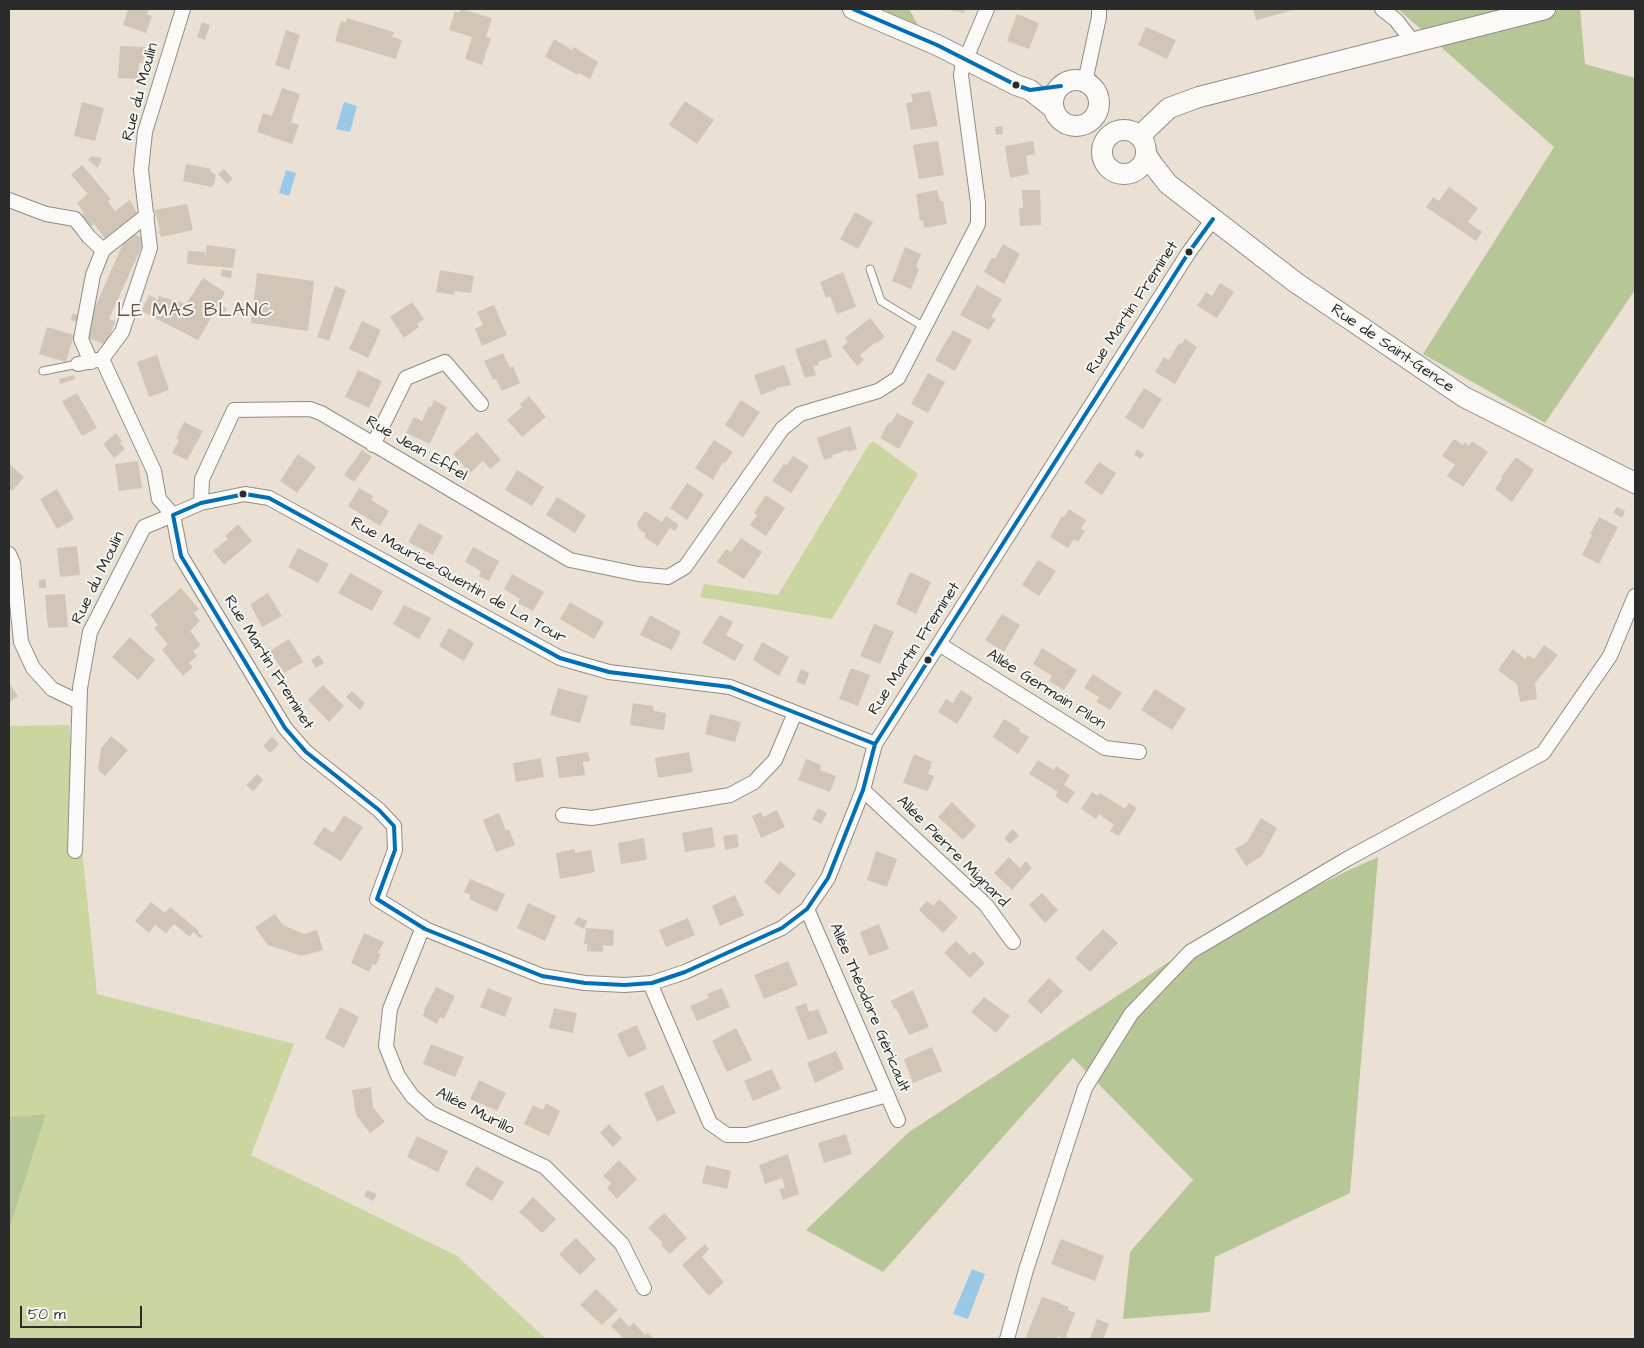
<!DOCTYPE html>
<html>
<head>
<meta charset="utf-8">
<style>
	body { margin:0 }
	#map { position:relative; width:1644px; height:1348px; overflow:hidden; background:#eae1d4; font-family:"Architects Daughter",sans-serif }
	canvas { display:block }
	.frame { position:absolute; inset:0; border:10px solid #2b2b2b; pointer-events:none }
	.scale { position:absolute; left:20px; top:1306px; width:122px; height:22px; box-sizing:border-box; border:2px solid #2b2b2b; border-top:0; padding-left:6px; font-size:15px; line-height:18px; white-space:nowrap; color:#2b2b2b; -webkit-text-stroke:4px #f6f6f2; paint-order:stroke }
</style>
</head>
<body>
<div id="map">
<canvas width="1644" height="1348"></canvas>
<div class="frame"></div>
<div class="scale">50 m</div>
</div>
<script>
const context = document.querySelector('canvas').getContext('2d');
context.lineJoin = 'round';
function paint(path, color) { context.fillStyle = color; context.fill(path, 'evenodd'); }
const poly = rows => new Path2D(rows.map(r => 'M' + r).join(''));
function stroke(path, color, width, dash) { context.strokeStyle = color; context.lineWidth = width; context.lineCap = dash ? 'butt' : 'round'; context.setLineDash(dash || []); context.stroke(path); }
function label(font, color, halo, rows, align = 'center') {
  context.font = font + ' "Architects Daughter",sans-serif'; context.lineWidth = 4; context.setLineDash([]); context.textBaseline = 'middle'; context.strokeStyle = halo; context.fillStyle = color; for (const [text, x, y, turn = 0] of rows) {
    context.save(); context.translate(x, y); context.rotate((+turn || 0) * Math.PI / 180); context.textAlign = isNaN(turn) ? turn : align; if (halo) context.strokeText(text, 0, 0); context.fillText(text, 0, 0); context.restore();
  }
}
paint(poly([
	[873,441,918,474,832,619,700,597,704,584,778,595,868,446],
	[69,725,97,994,294,1044,251,1155,457,1256,546,1339,9,1339,9,1230,46,1114,9,1117,9,726]
]), '#cad59f');
paint(poly([
	[881,9,909,9,918,25],
	[1398,9,1580,9,1585,64,1635,78,1635,290,1545,423,1423,354,1554,147],
	[1378,857,1350,1193,1215,1257,1210,1312,1123,1319,1130,1252,1193,1180,1073,1058,883,1272,806,1230,909,1132,1175,958,1349,870],
	[46,1114,9,1230,9,1117]
]), '#b6c697');
paint(poly([
	[344,102,357,106,350,132,336,129],
	[286,170,296,173,289,196,279,193],
	[972,1269,985,1274,968,1319,953,1314]
]), '#9ac8e7');
paint(poly([
	[128,9,149,9,147,14,152,16,146,33,123,25],
	[461,9,492,18,486,37,491,38,482,65,465,59,472,37,449,30,455,11,459,13],
	[944,9,965,9,964,13],
	[1253,9,1298,9,1256,20],
	[1017,14,1039,23,1029,49,1007,41],
	[347,18,394,32,392,37,402,40,396,59,335,41,341,21,346,22],
	[202,22,210,25,205,40,197,37],
	[1146,27,1176,40,1167,59,1138,45],
	[286,30,300,35,289,70,275,65],
	[554,39,572,50,574,47,598,62,590,79,579,73,578,75,545,57],
	[120,46,145,47,143,63,139,63,138,79,118,78],
	[282,88,300,94,291,122,299,125,292,144,257,132,263,113,272,116],
	[930,91,938,126,911,130,906,103,913,102,911,94],
	[685,101,714,120,697,144,669,125],
	[82,102,104,108,95,141,74,136],
	[1002,126,1003,134,996,135,995,127],
	[938,141,944,175,919,179,913,145],
	[1033,141,1035,154,1026,156,1029,174,1010,178,1005,146],
	[92,156,102,158,98,168,88,160],
	[186,164,211,169,210,171,216,175,214,185,211,187,183,181],
	[82,165,111,199,108,201,115,211,130,200,138,215,107,241,94,224,91,226,82,215,84,213,77,203,88,194,71,175],
	[224,169,233,179,227,184,218,174],
	[1449,187,1478,208,1468,222,1482,232,1476,241,1426,207,1433,197,1439,201],
	[937,190,940,201,943,201,947,224,924,228,923,220,920,221,916,194],
	[1022,190,1040,190,1041,225,1020,226,1019,208,1023,208],
	[187,204,193,230,161,237,160,233,158,233,158,231,160,231,155,210],
	[855,212,873,222,858,249,840,239],
	[128,232,145,239,109,319,115,321,107,345,88,338,90,319],
	[1003,244,1020,254,1004,284,984,272,992,257,995,259],
	[207,245,236,249,233,268,187,264,188,251,205,252,205,259],
	[905,247,921,254,916,267,919,269,911,289,892,281],
	[222,269,232,271,231,278,221,276],
	[440,270,474,276,471,293,455,291,454,295,436,292],
	[843,272,856,307,837,314,830,296,826,298,820,282],
	[257,273,314,281,308,331,251,323],
	[203,278,225,292,219,304,227,309,221,318,214,313,198,340,141,311,149,295,158,300,159,296,186,304],
	[1220,283,1234,292,1217,318,1197,306,1206,292,1212,296],
	[977,285,1002,299,991,317,996,319,989,330,960,315],
	[335,286,346,290,329,341,317,337],
	[412,302,424,319,417,324,419,327,404,338,390,317],
	[494,305,507,335,482,346,475,329,483,325,477,312],
	[73,313,80,316,78,322,71,320],
	[870,318,885,337,877,343,876,342,860,355,864,360,857,366,842,347,848,342,845,338],
	[362,321,381,330,368,358,349,349],
	[47,327,74,335,66,362,39,354],
	[953,330,972,340,955,371,935,360],
	[826,339,832,357,818,362,819,365,813,366,816,375,805,378,795,349],
	[1185,339,1197,347,1175,384,1155,372,1164,357,1169,360,1179,343,1181,345],
	[503,353,510,368,513,366,520,383,502,391,496,379,493,380,484,361],
	[157,355,169,390,149,397,137,362],
	[784,365,791,385,776,388,777,389,761,395,754,375],
	[358,370,382,381,369,408,345,397],
	[928,373,945,382,928,413,911,404],
	[74,375,75,379,60,384,59,379],
	[1144,388,1162,399,1143,429,1125,418],
	[77,393,97,428,82,436,62,401],
	[529,396,546,417,522,437,507,420,522,407,520,404],
	[434,400,447,407,430,444,406,433,414,417,422,421,429,406,431,407],
	[741,400,760,412,743,437,725,425],
	[897,413,914,422,899,449,880,438,889,422,891,423],
	[184,422,203,431,187,460,172,453,179,440,176,438],
	[850,426,857,449,848,452,847,450,832,455,833,457,824,460,817,438],
	[477,432,501,460,490,469,483,461,470,473,453,454],
	[116,433,122,441,120,443,125,449,114,458,103,444],
	[1454,439,1463,445,1465,442,1469,446,1472,441,1488,452,1463,487,1447,476,1455,465,1442,456],
	[714,440,733,452,725,463,723,462,713,480,695,468],
	[1137,449,1144,454,1141,459,1134,455],
	[362,450,372,457,354,482,344,475],
	[298,454,316,467,297,493,280,481],
	[793,456,809,466,791,493,772,481,784,464,786,466],
	[1516,457,1534,470,1512,502,1495,489,1503,478,1501,477],
	[138,461,142,488,119,491,115,464],
	[1099,462,1116,473,1102,495,1084,483],
	[9,464,24,477,12,491,9,488],
	[517,470,544,487,532,506,505,490],
	[687,483,704,494,687,520,670,508],
	[359,488,373,496,371,500,389,511,380,526,348,506],
	[57,489,74,519,57,529,40,499],
	[766,495,785,508,766,536,750,525,757,515,754,513],
	[557,497,586,515,575,533,546,515],
	[1617,507,1625,511,1622,518,1613,513],
	[1069,509,1086,520,1081,529,1085,531,1078,542,1074,539,1068,548,1050,537,1062,516,1064,517],
	[645,511,662,522,666,516,679,525,675,531,670,528,658,546,644,537,646,534,639,529,637,523],
	[1599,517,1618,527,1599,564,1582,555,1592,535,1590,534],
	[419,523,443,536,433,555,408,542],
	[238,524,252,541,224,565,213,551,228,539,225,536],
	[741,538,762,552,744,579,717,562,726,549,731,552],
	[77,546,80,575,60,577,57,548],
	[473,547,499,561,489,581,479,576,481,571,465,562],
	[298,548,329,564,318,583,288,567],
	[1038,560,1056,571,1039,596,1022,585],
	[910,572,931,582,916,614,896,604],
	[350,573,383,591,372,611,338,593],
	[512,574,544,592,533,611,518,603,520,599,504,589],
	[46,579,46,588,39,588,39,580],
	[181,588,199,609,194,613,200,621,190,631,201,645,193,651,197,656,189,663,193,667,183,676,162,650,168,644,154,628,158,625,150,615],
	[268,593,282,616,262,627,250,604],
	[65,594,68,627,48,628,45,595],
	[570,602,604,622,594,639,560,619],
	[404,605,431,618,419,639,393,624],
	[1002,614,1020,625,1004,652,985,640],
	[650,615,681,632,672,650,640,635],
	[720,615,733,622,726,635,744,645,735,661,702,643],
	[874,624,894,632,880,664,860,656],
	[449,628,474,643,464,661,439,646],
	[130,637,155,660,138,680,112,657],
	[289,639,303,662,284,673,270,651],
	[762,642,789,657,779,676,753,660],
	[1544,645,1558,655,1535,683,1537,699,1520,702,1517,684,1498,670,1513,649,1525,659,1528,655,1534,659],
	[1042,648,1077,670,1064,690,1049,681,1052,676,1033,664],
	[319,655,324,663,316,668,311,660],
	[851,668,870,675,858,706,839,699],
	[801,669,809,673,805,685,796,682],
	[1093,674,1122,693,1110,710,1096,702,1099,697,1084,688],
	[9,683,18,696,9,703],
	[323,685,344,706,329,722,308,700],
	[558,688,588,696,580,723,550,715],
	[1155,689,1186,709,1172,730,1141,710],
	[961,690,973,698,957,724,938,712,946,699,953,703],
	[352,691,365,703,360,710,346,697],
	[633,703,653,706,654,711,666,713,664,730,630,725],
	[710,714,741,722,735,742,705,734],
	[1004,719,1020,729,1019,731,1029,737,1018,754,993,737],
	[111,736,128,750,105,776,98,770,101,748],
	[272,737,279,744,270,753,263,746],
	[588,752,590,761,583,762,585,775,559,778,556,757],
	[689,752,693,772,658,778,655,758],
	[914,754,932,762,928,774,934,776,929,789,927,791,903,783],
	[541,758,544,777,516,782,513,763],
	[806,759,821,765,820,770,836,776,830,792,798,780],
	[1038,760,1054,770,1056,766,1070,775,1064,785,1075,792,1067,804,1055,796,1058,792,1029,774],
	[257,774,263,780,253,791,246,785],
	[1092,792,1098,796,1100,793,1125,809,1129,803,1137,808,1119,836,1110,831,1114,825,1099,814,1096,819,1081,809],
	[952,802,976,826,963,840,938,817],
	[818,808,827,813,821,824,812,819],
	[777,810,785,827,761,838,752,816,761,812,763,817],
	[499,813,506,831,509,829,515,845,496,852,483,820],
	[344,815,363,827,341,861,313,844,324,827,333,833],
	[1261,818,1277,828,1262,856,1246,866,1235,849,1247,842],
	[712,827,715,847,685,852,682,833],
	[1013,829,1019,836,1010,844,1004,838],
	[737,834,739,847,725,850,723,836],
	[644,838,647,860,621,864,618,843],
	[575,849,575,853,591,850,595,872,560,879,556,853],
	[876,851,897,859,887,887,867,880],
	[1009,857,1020,868,1026,861,1032,868,1012,890,994,873],
	[780,861,796,874,779,895,764,882],
	[470,879,505,894,497,912,469,899,471,895,464,892],
	[1042,893,1058,910,1045,923,1029,905],
	[735,895,744,915,720,926,712,906],
	[939,899,958,917,943,933,919,910,927,901,933,906],
	[151,902,165,913,170,907,199,931,198,933,203,936,200,938,193,932,190,937,174,924,166,933,155,925,149,933,135,921],
	[528,903,556,916,545,941,517,928],
	[275,914,283,925,304,934,317,930,323,950,302,956,268,945,255,927],
	[578,917,587,921,584,929,574,924],
	[688,918,695,935,666,947,659,930],
	[879,924,889,949,869,956,860,932],
	[586,928,614,930,613,946,603,945,603,952,587,951,588,944,584,944],
	[1103,929,1118,943,1090,972,1075,958],
	[364,933,384,942,378,953,381,954,376,965,373,964,369,972,351,963],
	[956,941,970,955,973,951,985,963,970,978,944,953],
	[788,961,798,985,764,999,754,975],
	[1049,978,1063,991,1041,1014,1027,1001],
	[436,987,455,996,444,1019,440,1017,437,1024,423,1016,425,1010,424,1010],
	[488,988,512,998,505,1017,480,1007],
	[722,988,730,1007,697,1021,690,1006,709,998,707,994],
	[913,990,929,1027,909,1035,896,1008,894,1009,891,1001],
	[984,997,1010,1016,996,1033,971,1012],
	[806,1003,809,1012,818,1009,828,1033,808,1040,795,1007],
	[340,1007,359,1017,344,1048,325,1038],
	[554,1008,577,1013,573,1033,549,1028],
	[637,1025,647,1049,628,1058,617,1034],
	[736,1028,752,1060,727,1072,712,1041],
	[431,1044,464,1057,455,1077,423,1064],
	[932,1047,942,1071,913,1083,904,1059],
	[836,1051,844,1069,815,1083,807,1063],
	[772,1069,781,1089,753,1101,744,1081],
	[479,1080,506,1093,497,1111,470,1099],
	[663,1085,676,1113,657,1122,644,1093],
	[371,1087,373,1107,385,1122,370,1133,356,1115,352,1090],
	[546,1103,560,1111,549,1136,524,1124,533,1105,543,1110],
	[609,1124,622,1138,613,1147,600,1133],
	[846,1134,852,1154,824,1163,818,1143],
	[417,1136,448,1151,438,1172,407,1157],
	[788,1154,799,1194,783,1200,779,1189,785,1188,782,1178,765,1184,759,1165],
	[619,1160,637,1179,617,1199,607,1188,611,1183,603,1176],
	[706,1165,731,1171,727,1189,702,1183],
	[476,1166,504,1182,492,1201,465,1185],
	[367,1190,377,1194,373,1201,364,1196],
	[533,1197,556,1219,542,1233,519,1212],
	[664,1213,687,1238,670,1254,661,1245,663,1243,648,1228],
	[576,1238,596,1259,580,1275,559,1254],
	[1061,1239,1104,1256,1095,1281,1051,1264],
	[705,1244,709,1249,702,1257,724,1282,709,1296,682,1265],
	[596,1289,618,1310,602,1325,580,1305],
	[1042,1297,1060,1303,1060,1304,1069,1307,1068,1310,1075,1313,1065,1339,1058,1336,1057,1339,1025,1339],
	[620,1317,629,1327,634,1323,645,1335,648,1333,654,1339,624,1339,611,1326],
	[1097,1319,1109,1324,1103,1339,1090,1339]
]), '#d1c5b7');
const lane = poly([
	[870,269,881,301,924,327],
	[43,371,78,364]
]);
const street = poly([
	[1382,9,1396,20,1413,42],
	[1085,82,1099,17,1099,9],
	[9,200,46,214,75,219,89,237,103,250],
	[91,362,81,339,93,275,103,250,147,215],
	[78,364,102,359,122,332,150,248,141,170,145,132,183,9],
	[373,445,406,378,445,362,481,404],
	[201,503,202,479,234,410,310,409,321,413,570,560,638,574,668,577,685,567,782,429,800,414,878,391,898,378,978,224,978,203,961,75,962,68,987,9],
	[9,554,13,563,21,642,33,668,52,689,79,702],
	[939,644,1105,748,1139,752],
	[875,744,730,687,609,672,560,658,269,498,245,494,201,503,173,515,181,556,285,728,306,752,379,810,394,826,395,850,377,899,425,929,542,976,585,983,624,985,652,983,685,972,782,928,807,909,828,878,863,790,875,744,1189,252,1213,219],
	[863,790,986,905,1013,942],
	[563,815,592,818,730,795,754,782,775,760,795,713],
	[75,851,80,688,90,632,144,527,173,515,159,499,154,471,102,359],
	[807,909,898,1120],
	[423,927,390,1009,386,1046,398,1076,412,1096,431,1113,545,1167,622,1244,644,1288],
	[650,983,710,1123,727,1135,747,1135,887,1095],
	[1007,1339,1026,1270,1085,1088,1131,1014,1190,952,1347,859,1543,753,1610,656,1635,596]
]);
const secondary = poly([
	[853,9,937,45,1016,85,1030,90,1054,109],
	'1053 103a23 23 0 1 1 46 0a23 23 0 1 1-46 0Z',
	'1102 152a22 22 0 1 1 44 0a22 22 0 1 1-44 0Z',
	[1141,137,1147,129,1169,108,1199,97,1545,9],
	[1146,154,1153,165,1168,184,1295,282,1464,397,1635,483]
]);
stroke(lane, '#908c85', 9);
stroke(street, '#908c85', 16);
stroke(secondary, '#908c85', 22);
stroke(lane, '#fcfaf9', 7);
stroke(street, '#fcfaf9', 14);
stroke(secondary, '#fcfaf9', 20);
stroke(poly([
	[853,9,937,45,1016,85,1030,90,1061,86],
	[245,494,269,498,560,658,609,672,730,687,875,744,863,790,828,878,807,909,782,928,685,972,652,983,624,985,585,983,542,976,425,929,377,899,395,850,394,826,379,810,306,752,285,728,181,556,173,515,201,503,245,494],
	[875,744,1189,252,1213,219]
]), '#006fb6', 4);
for (const [x, y, r, color] of [
	[1016,85,4.5,"#2b2b2b"],
	[1189,252,4.5,"#2b2b2b"],
	[243,494,4.5,"#2b2b2b"],
	[928,660,4.5,"#2b2b2b"]
]) { const dot = new Path2D(); dot.arc(x, y, r, 0, 2 * Math.PI); context.fillStyle = color; context.fill(dot); stroke(dot, '#f6f6f2', 2); }
label('16px', '#2b2b2b', '#f6f6f2', [
	["Rue du Moulin",141,92,-75],
	["Rue Martin Freminet",1133,308,-57],
	["Rue de Saint-Gence",1392,349,34],
	["Rue Jean Effel",416,449,30],
	["Rue du Moulin",99,578,-64],
	["Rue Maurice-Quentin de La Tour",458,581,29],
	["Rue Martin Freminet",915,649,-57],
	["Rue Martin Freminet",268,663,58],
	["Allée Germain Pilon",1046,690,32],
	["Allée Pierre Mignard",952,852,45],
	["Allée Théodore Géricault",869,1008,67],
	["Allée Murillo",475,1112,27]
]);
context.letterSpacing = '1px';
label('19px', '#68594a', '#f6f6f2', [
	["LE MAS BLANC",195,312]
]);
context.letterSpacing = '0px';
</script>
</body>
</html>
